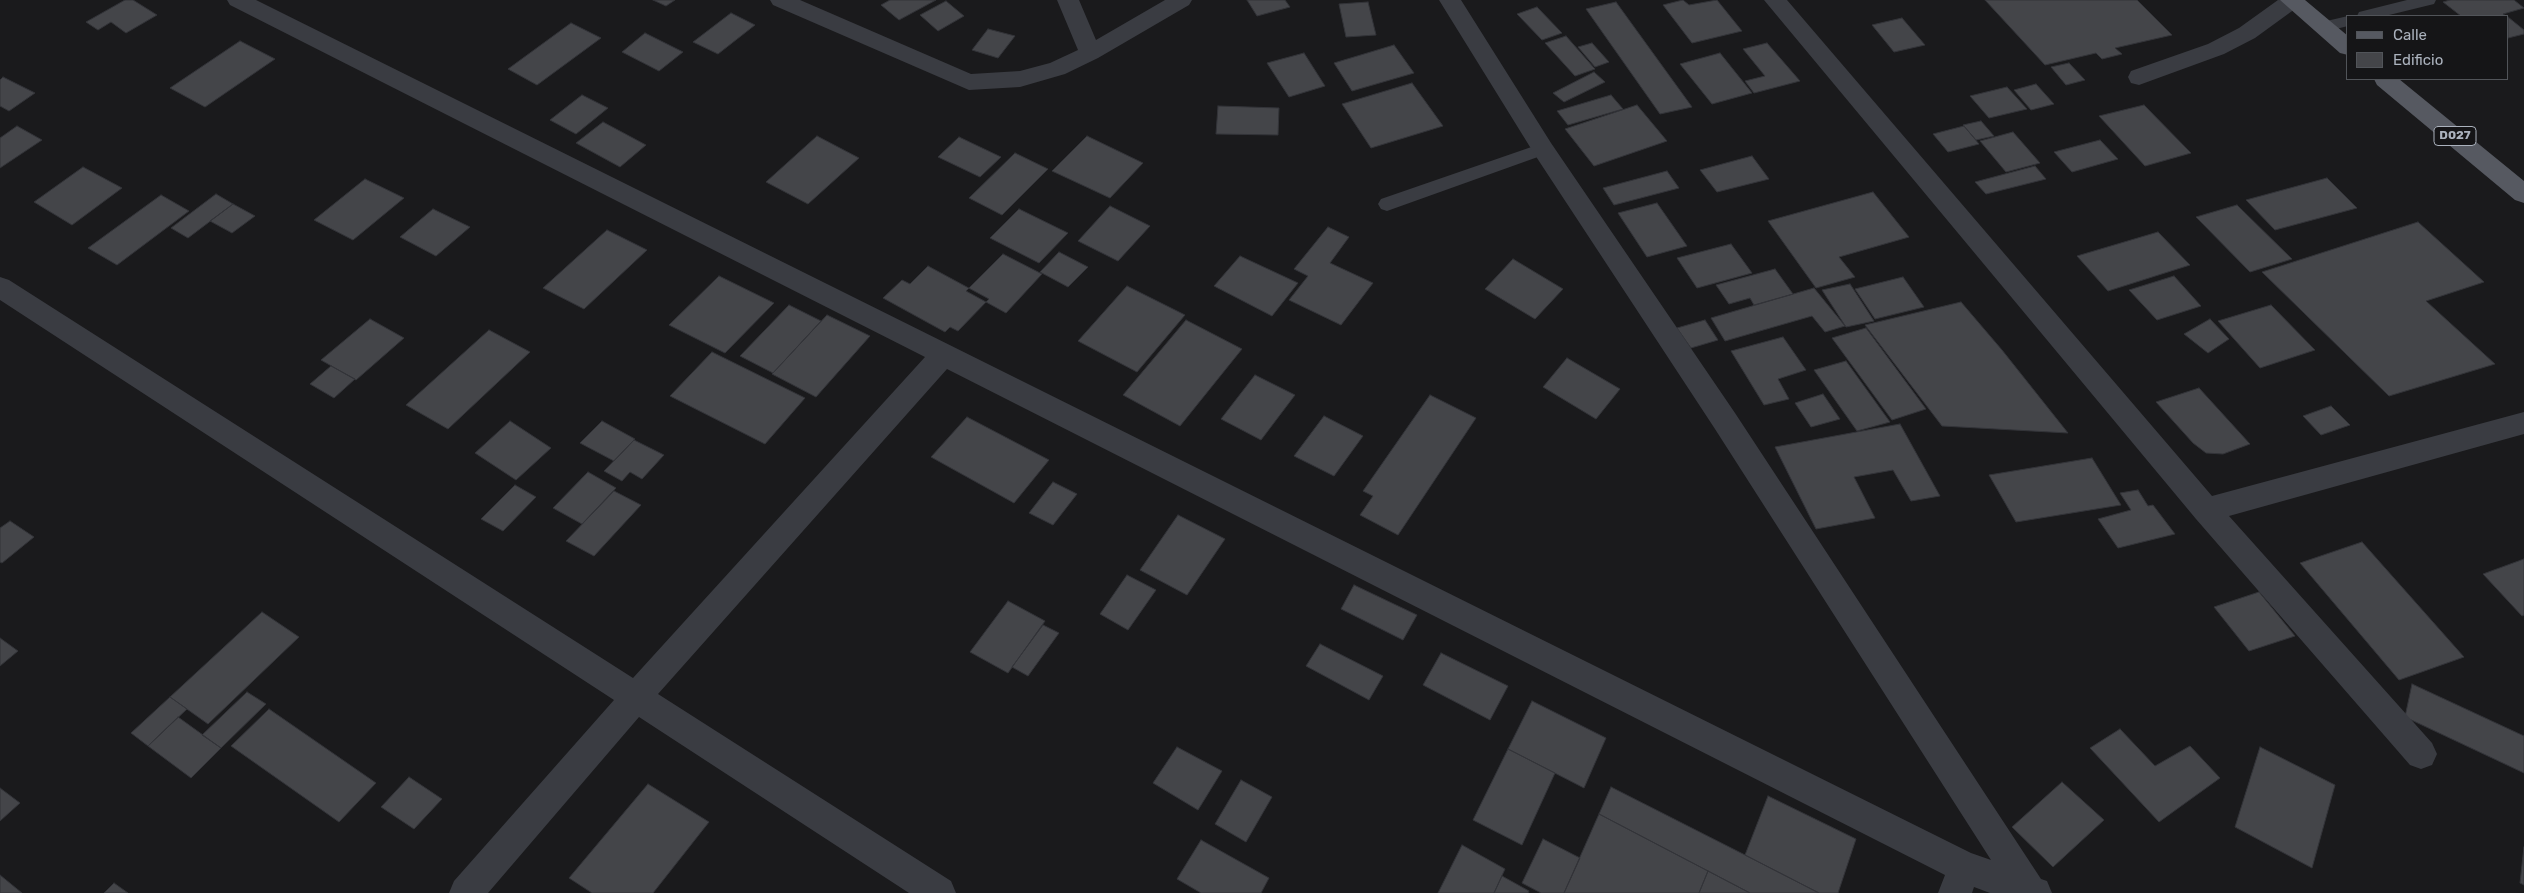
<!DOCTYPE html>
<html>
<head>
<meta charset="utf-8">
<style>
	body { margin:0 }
	#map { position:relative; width:2524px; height:893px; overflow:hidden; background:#1a1a1c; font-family:Rubik,sans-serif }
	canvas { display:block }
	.legend { position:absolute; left:2346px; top:15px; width:162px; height:65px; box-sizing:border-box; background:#151517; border:1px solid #515459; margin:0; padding:6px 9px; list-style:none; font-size:15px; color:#abb2bd }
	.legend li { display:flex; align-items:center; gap:10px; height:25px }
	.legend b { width:25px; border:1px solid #515459 }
</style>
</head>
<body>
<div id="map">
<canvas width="2524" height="893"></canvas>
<ul class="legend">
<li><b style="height:6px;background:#565961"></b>Calle</li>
<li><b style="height:14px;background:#444549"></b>Edificio</li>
</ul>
</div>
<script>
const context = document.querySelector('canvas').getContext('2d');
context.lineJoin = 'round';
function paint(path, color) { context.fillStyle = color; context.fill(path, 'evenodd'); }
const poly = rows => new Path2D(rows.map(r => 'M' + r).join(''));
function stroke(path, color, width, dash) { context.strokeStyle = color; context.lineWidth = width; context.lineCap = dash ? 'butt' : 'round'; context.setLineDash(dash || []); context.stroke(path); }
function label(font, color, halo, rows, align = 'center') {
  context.font = font + ' Rubik,sans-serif'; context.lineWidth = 4; context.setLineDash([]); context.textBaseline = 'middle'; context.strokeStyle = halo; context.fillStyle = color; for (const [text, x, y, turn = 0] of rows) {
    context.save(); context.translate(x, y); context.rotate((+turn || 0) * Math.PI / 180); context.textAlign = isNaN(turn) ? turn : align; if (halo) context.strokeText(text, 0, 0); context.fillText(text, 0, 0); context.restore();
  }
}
const building = poly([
	[125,0,133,0,157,15,126,33,111,22,98,30,86,22,125,0],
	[653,0,675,0,666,6,653,0],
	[890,0,936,0,899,20,881,5,890,0],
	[1247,0,1285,0,1290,7,1257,16,1247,0],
	[1683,0,1689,5,1717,0,1742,31,1692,43,1663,5,1683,0],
	[1985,0,2137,0,2172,35,2115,48,2122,54,2102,59,2096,53,2045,65,1985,0],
	[2450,0,2514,0,2524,8,2503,14,2506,16,2461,16,2443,2,2450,0],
	[946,1,964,16,938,31,920,15,946,1],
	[1368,2,1376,35,1346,37,1339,4,1368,2],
	[1616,2,1692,107,1660,114,1586,9,1616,2],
	[1537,7,1562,33,1542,40,1517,14,1537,7],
	[731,13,755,25,718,54,693,42,731,13],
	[2508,17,2524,30,2524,34,2508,38,2508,17],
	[1902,18,1925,45,1894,52,1872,25,1902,18],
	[571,23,601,38,537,85,508,69,571,23],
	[988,29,1015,36,998,58,972,50,988,29],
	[645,33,683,52,659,71,622,52,645,33],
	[1566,36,1595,69,1575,76,1545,43,1566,36],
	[240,41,275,59,205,107,170,88,240,41],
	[1592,43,1609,62,1595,67,1578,47,1592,43],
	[1767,43,1800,81,1754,93,1745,81,1765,76,1743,49,1767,43],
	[1394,45,1414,73,1352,91,1334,63,1394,45],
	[1304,53,1325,86,1289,97,1267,63,1304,53],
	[1720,53,1752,93,1712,104,1680,64,1720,53],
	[2069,63,2085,80,2066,85,2051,67,2069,63],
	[1594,72,1605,82,1564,102,1553,93,1594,72],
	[3,77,35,93,9,111,0,106,0,80,3,77],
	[1412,83,1443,126,1371,148,1342,104,1412,83],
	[2036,84,2054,104,2031,110,2014,90,2036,84],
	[2007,87,2027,109,1989,118,1970,96,2007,87],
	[582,95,608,108,576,134,550,120,582,95],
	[1611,95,1623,109,1568,125,1557,111,1611,95],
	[1637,105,1667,141,1594,166,1565,129,1637,105],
	[2144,105,2191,153,2145,166,2099,116,2144,105],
	[1218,106,1279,108,1278,135,1216,134,1218,106],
	[1981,121,1994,136,1976,140,1963,125,1981,121],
	[603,122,646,145,620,167,576,143,603,122],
	[17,126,42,140,0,168,0,138,17,126],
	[1964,126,1979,144,1948,152,1933,134,1964,126],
	[2013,132,2040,163,2006,172,1980,141,2013,132],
	[817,136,859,158,808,204,766,182,817,136],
	[1087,136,1143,163,1110,198,1052,171,1087,136],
	[959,137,1001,157,980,177,938,157,959,137],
	[2100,140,2118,159,2072,172,2054,152,2100,140],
	[1015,153,1048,169,1002,215,969,198,1015,153],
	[1752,156,1769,179,1717,192,1700,170,1752,156],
	[2035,166,2046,179,1986,194,1975,182,2035,166],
	[83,167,122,188,72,225,34,202,83,167],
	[1667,171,1679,188,1614,205,1603,188,1667,171],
	[2327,178,2357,208,2275,230,2246,200,2327,178],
	[365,179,404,198,353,240,314,220,365,179],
	[1873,192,1909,237,1839,257,1855,277,1816,288,1768,221,1873,192],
	[216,194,233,204,188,238,171,228,216,194],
	[161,195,189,211,117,265,88,248,161,195],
	[1657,203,1687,246,1647,257,1618,213,1657,203],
	[233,204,255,216,232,233,210,221,233,204],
	[2237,205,2292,259,2250,272,2196,217,2237,205],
	[1110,206,1150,226,1118,261,1078,241,1110,206],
	[433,209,470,227,436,256,400,237,433,209],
	[1019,209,1068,233,1039,263,990,238,1019,209],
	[2418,222,2484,282,2426,301,2495,364,2389,396,2262,272,2418,222],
	[1328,227,1349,237,1330,263,1373,283,1341,325,1289,300,1308,276,1294,269,1328,227],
	[607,230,647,250,584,309,543,288,607,230],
	[2158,232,2190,265,2108,291,2077,256,2158,232],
	[1731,244,1752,273,1697,288,1677,258,1731,244],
	[1059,252,1088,267,1068,287,1040,272,1059,252],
	[1003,254,1042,274,1006,313,966,291,1003,254],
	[1240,256,1298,283,1272,316,1214,286,1240,256],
	[1513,259,1563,289,1535,319,1485,289,1513,259],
	[928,266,989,299,958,331,950,327,945,332,883,298,902,280,910,284,928,266],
	[1775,269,1793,294,1754,305,1750,298,1729,304,1716,285,1775,269],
	[719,276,774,303,725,353,669,325,719,276],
	[2174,276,2201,306,2157,320,2129,290,2174,276],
	[1903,277,1924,307,1875,319,1855,289,1903,277],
	[1850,284,1874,321,1846,327,1822,290,1850,284],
	[1127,286,1185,315,1137,372,1078,341,1127,286],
	[1814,288,1845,326,1825,332,1812,316,1725,341,1711,318,1814,288],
	[1961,302,2002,350,2068,433,1942,426,1865,325,1961,302],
	[789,305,821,321,773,373,740,356,789,305],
	[2271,305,2315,350,2260,368,2218,321,2271,305],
	[827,315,870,336,816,397,772,374,827,315],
	[370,319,404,338,356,380,321,360,370,319],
	[2210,319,2229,339,2208,353,2184,334,2210,319],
	[1186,320,1242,349,1180,426,1123,395,1186,320],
	[1705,320,1718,340,1691,348,1677,328,1705,320],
	[1866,328,1926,409,1892,420,1832,338,1866,328],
	[489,330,530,352,448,429,406,405,489,330],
	[1783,337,1806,370,1778,379,1789,399,1764,405,1731,351,1783,337],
	[712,352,805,398,765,444,670,396,712,352],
	[1567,358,1620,389,1596,419,1543,387,1567,358],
	[1846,361,1890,422,1857,431,1814,370,1846,361],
	[331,366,355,379,334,398,310,384,331,366],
	[1255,375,1295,395,1261,440,1221,419,1255,375],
	[2199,388,2250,444,2223,454,2206,453,2193,443,2156,402,2199,388],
	[1823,394,1840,419,1811,427,1795,403,1823,394],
	[1430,395,1476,418,1398,535,1360,515,1373,496,1363,491,1430,395],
	[2331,406,2350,425,2321,435,2303,416,2331,406],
	[1324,416,1363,436,1334,476,1294,456,1324,416],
	[967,417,1049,460,1014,503,931,457,967,417],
	[510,421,551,448,516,480,475,453,510,421],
	[602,421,635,439,614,461,580,443,602,421],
	[1900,424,1940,496,1911,501,1893,470,1854,477,1875,518,1816,529,1775,447,1900,424],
	[634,440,664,455,642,479,630,472,622,481,604,471,634,440],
	[2092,458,2121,505,2016,522,1989,475,2092,458],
	[588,472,616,488,582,524,553,508,588,472],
	[1053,482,1077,494,1053,525,1029,513,1053,482],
	[515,485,536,497,503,531,481,519,515,485],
	[2138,490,2148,506,2153,505,2175,534,2118,548,2098,519,2131,510,2120,493,2138,490],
	[614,491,641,505,594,556,566,541,614,491],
	[1178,515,1225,539,1187,595,1140,570,1178,515],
	[10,521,34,537,2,563,0,562,0,528,10,521],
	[2362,542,2464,657,2399,680,2300,563,2362,542],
	[2524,559,2524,615,2522,616,2483,574,2524,559],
	[1127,575,1156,590,1128,630,1100,614,1127,575],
	[1354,585,1417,615,1403,640,1341,609,1354,585],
	[2259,592,2295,636,2249,651,2214,607,2259,592],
	[1008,601,1045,621,1008,673,970,652,1008,601],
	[262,612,299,637,208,724,170,697,262,612],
	[1043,625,1059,633,1028,676,1012,667,1043,625],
	[0,638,18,651,0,666,0,638],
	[1320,644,1383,676,1369,700,1306,666,1320,644],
	[1441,653,1508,686,1490,720,1423,685,1441,653],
	[2412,684,2524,736,2524,773,2405,717,2412,684],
	[247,692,266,704,221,748,202,735,247,692],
	[170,697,187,709,148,746,131,733,170,697],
	[1532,701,1606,738,1584,788,1508,749,1532,701],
	[269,709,376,783,339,822,231,746,269,709],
	[178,717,221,748,191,778,148,746,178,717],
	[2120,729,2155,766,2190,746,2220,778,2159,822,2090,748,2120,729],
	[1177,747,1222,771,1198,810,1153,783,1177,747],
	[2260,747,2335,785,2312,868,2235,827,2260,747],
	[1508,749,1555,773,1522,845,1473,820,1508,749],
	[409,777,442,799,414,829,381,807,409,777],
	[1241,780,1272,797,1246,842,1215,824,1241,780],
	[2062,782,2104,820,2053,867,2012,827,2062,782],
	[648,784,709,822,653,893,592,893,569,878,648,784],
	[1611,787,1745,855,1819,893,1750,893,1708,871,1599,814,1611,787],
	[0,788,20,803,0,821,0,788],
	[1768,796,1856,839,1838,893,1819,893,1745,855,1768,796],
	[1599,814,1708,871,1699,893,1564,893,1599,814],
	[1543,839,1580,858,1564,893,1541,893,1522,883,1543,839],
	[1201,840,1269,878,1261,893,1201,893,1177,879,1201,840],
	[1462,845,1505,869,1494,893,1438,893,1462,845],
	[2524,847,2524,885,2520,883,2524,847],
	[1708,871,1750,893,1699,893,1708,871],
	[0,875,22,893,0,893,0,875],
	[1502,876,1529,891,1528,893,1494,893,1502,876],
	[114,883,128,893,104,893,114,883]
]);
paint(building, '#444549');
stroke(building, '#333439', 1);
paint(poly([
	[2407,0,2436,0,2434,4,2385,16,2357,16,2359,12,2407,0],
	[2348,16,2350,16,2348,16,2348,26,2324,32,2318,31,2316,27,2318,23,2348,16],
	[1543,143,1549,145,1552,149,1549,153,1387,211,1381,209,1378,204,1381,199,1543,143]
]), '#3a3c42');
paint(poly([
	[227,0,256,0,1971,853,1991,860,1715,429,1535,155,1439,0,1461,0,1551,143,1735,413,2041,879,2047,881,2052,893,1990,893,1974,887,1972,893,1938,893,1945,875,947,369,658,694,951,881,956,893,909,893,639,717,488,893,449,893,454,881,614,700,0,300,0,277,9,280,633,678,925,357,230,5,227,0],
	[770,0,800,0,971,74,1020,71,1050,63,1078,50,1057,0,1079,0,1096,40,1165,0,1192,0,1189,5,1098,58,1065,74,1020,87,969,90,773,5,770,0],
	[1764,0,1787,0,2212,496,2524,412,2524,434,2229,516,2432,743,2437,754,2432,765,2421,769,2410,765,2196,519,1764,0],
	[2278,0,2302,1,2299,6,2255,38,2224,54,2139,85,2131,83,2128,77,2131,71,2208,44,2239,28,2278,0]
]), '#3a3c42');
paint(poly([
	[2280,0,2305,0,2348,36,2348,55,2340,53,2280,0],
	[2374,79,2399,79,2524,181,2524,203,2515,200,2377,85,2374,79]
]), '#565961');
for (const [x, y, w] of [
	[2455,136,42]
]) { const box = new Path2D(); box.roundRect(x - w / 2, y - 9.5, w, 19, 4); context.fillStyle = '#151517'; context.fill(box); stroke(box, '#abb2bd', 1); }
label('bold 12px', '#abb2bd', null, [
	["D027",2455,136]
]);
</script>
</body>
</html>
